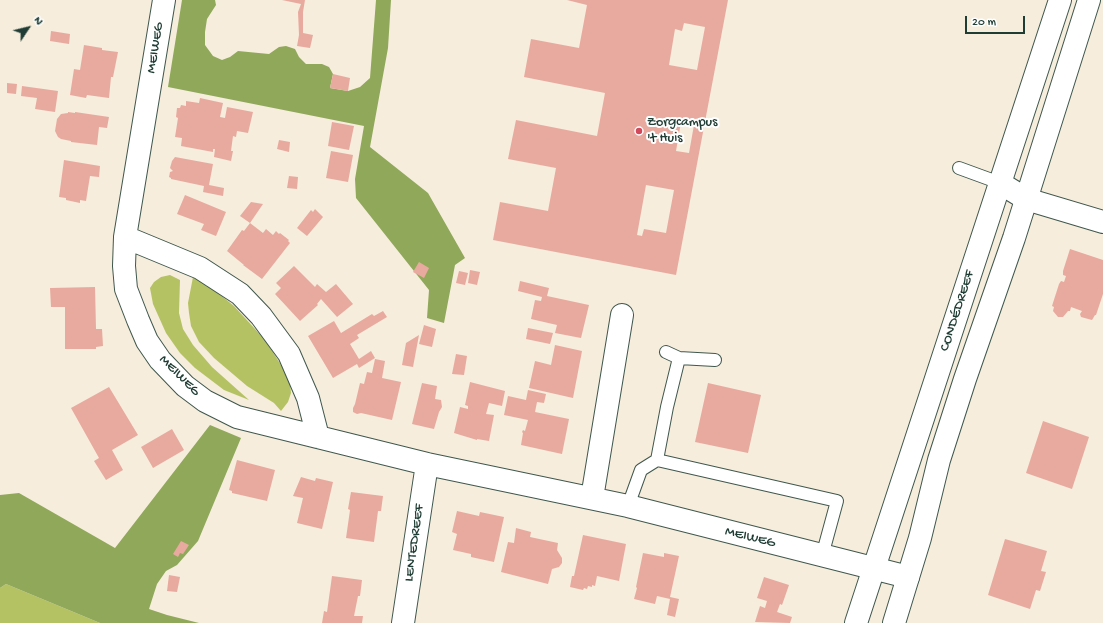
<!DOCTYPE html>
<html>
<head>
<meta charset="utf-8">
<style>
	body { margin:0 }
	#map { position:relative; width:1103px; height:623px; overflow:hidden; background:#f6eddc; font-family:"Gochi Hand",sans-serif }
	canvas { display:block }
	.north { position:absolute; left:8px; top:8px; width:40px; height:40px; -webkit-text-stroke:3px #fff; paint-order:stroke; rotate:55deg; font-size:11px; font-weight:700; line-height:16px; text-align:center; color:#1f3d34 }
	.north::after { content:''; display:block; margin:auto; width:14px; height:18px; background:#1f3d34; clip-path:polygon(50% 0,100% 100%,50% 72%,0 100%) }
	.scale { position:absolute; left:965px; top:16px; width:60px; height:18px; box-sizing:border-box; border:2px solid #1f3d34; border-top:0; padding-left:5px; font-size:12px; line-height:14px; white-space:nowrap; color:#1f3d34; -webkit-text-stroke:3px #fff; paint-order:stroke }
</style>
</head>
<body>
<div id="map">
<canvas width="1103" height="623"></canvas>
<div class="north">N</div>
<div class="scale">20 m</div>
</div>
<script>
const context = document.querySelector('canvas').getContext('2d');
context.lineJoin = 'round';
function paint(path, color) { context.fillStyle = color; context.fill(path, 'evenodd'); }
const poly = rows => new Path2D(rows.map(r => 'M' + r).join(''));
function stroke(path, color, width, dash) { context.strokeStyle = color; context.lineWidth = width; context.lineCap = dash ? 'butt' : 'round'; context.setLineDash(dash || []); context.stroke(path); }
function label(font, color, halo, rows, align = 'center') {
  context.font = font + ' "Gochi Hand",sans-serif'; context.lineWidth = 4; context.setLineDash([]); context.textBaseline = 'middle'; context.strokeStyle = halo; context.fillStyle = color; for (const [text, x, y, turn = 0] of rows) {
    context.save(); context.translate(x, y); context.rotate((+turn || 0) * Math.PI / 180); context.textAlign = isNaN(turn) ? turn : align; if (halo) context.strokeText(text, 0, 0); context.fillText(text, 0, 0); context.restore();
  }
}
paint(poly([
	[170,275,180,280,179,313,183,329,193,345,212,367,249,400,224,390,195,368,180,353,166,333,153,304,150,288,154,282,161,277],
	[193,277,213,289,234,306,266,341,286,373,290,382,291,393,288,402,281,411,274,403,247,386,214,358,199,342,191,326,189,313,188,303],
	[6,584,100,623,0,623,0,588]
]), '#b5c264');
paint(poly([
	[182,0,215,0,216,5,207,19,205,32,205,45,213,56,222,60,230,57,238,51,269,54,279,47,286,46,295,49,299,57,306,64,322,64,329,67,333,74,330,88,348,91,360,87,370,78,376,0,391,0,388,48,370,147,428,193,465,258,455,265,444,323,427,318,429,290,356,198,355,179,364,126,168,87],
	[210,425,241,438,198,541,177,565,166,571,157,584,149,609,167,615,199,623,100,623,6,584,0,588,0,495,19,493,115,548]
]), '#90a85a');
paint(poly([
	[282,0,305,0,303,12,303,33,313,35,310,48,297,46,299,35,298,12,301,4],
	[567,0,728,0,676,275,493,240,500,202,548,211,556,168,508,159,516,120,597,136,605,93,524,77,531,39,579,48,587,5],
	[684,23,705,27,697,70,669,65,675,29,682,31],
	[681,122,694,125,689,153,676,151],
	[646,185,674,190,666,233,644,229,642,236,637,235],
	[51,31,70,34,69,44,50,41],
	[84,45,102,48,102,50,118,52,113,77,111,77,109,98,87,95,86,98,70,95,74,69,80,70],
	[333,74,350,78,348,91,330,88],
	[7,83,17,84,16,94,7,93],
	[22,86,58,91,55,112,35,109,37,98,21,96],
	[200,98,223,103,220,117,225,118,227,107,253,112,248,133,237,131,236,137,233,136,231,151,233,151,231,161,214,157,215,149,213,149,213,152,181,146,182,138,175,137,178,118,176,117,177,108,180,108,181,105,186,106,186,101,199,103],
	[68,112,75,113,75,112,109,117,107,128,99,127,97,145,71,142,71,141,61,139,58,137,55,131,57,119,61,114,68,113],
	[332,122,354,126,349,150,328,146],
	[279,140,290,142,289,152,277,149],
	[331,151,353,155,348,182,326,178],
	[175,157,213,164,209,185,224,188,223,196,203,192,204,186,171,179,171,178,169,177,170,172,173,171,170,168,172,161],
	[64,160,100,166,99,177,90,176,86,201,80,200,80,203,66,200,66,198,59,197],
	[289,176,298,177,297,189,287,188],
	[185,195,226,212,216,236,201,230,204,224,177,214],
	[251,202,263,204,250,223,240,216],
	[315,209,323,217,307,236,297,228,311,210,313,212],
	[250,223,263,233,266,229,273,235,276,231,279,234,280,233,289,240,288,241,290,243,262,279,243,265,244,265,227,251,242,230,244,231],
	[1070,249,1103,260,1103,294,1096,315,1095,315,1092,320,1081,317,1080,314,1082,311,1071,307,1070,311,1068,311,1063,317,1058,317,1053,311,1054,307,1052,306,1059,284,1061,281,1064,282,1066,276,1063,275,1063,271],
	[419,262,429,268,424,278,413,272],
	[294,266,315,287,317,284,326,292,336,284,353,304,337,317,321,299,317,304,318,305,300,321,275,294,281,288,276,283],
	[470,270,480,272,477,285,468,283],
	[459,271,468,273,465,285,456,283],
	[520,281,549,288,547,296,589,305,581,338,555,333,557,325,531,319,535,300,541,301,542,297,518,291],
	[95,287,96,329,102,329,103,346,96,347,96,349,65,349,65,307,51,307,50,288],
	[383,311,387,317,357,335,359,338,350,344,359,359,371,351,375,358,359,368,357,364,333,378,308,336,334,321,341,333,372,314,374,316],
	[424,325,436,329,432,347,419,344],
	[528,328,553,333,550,344,526,339],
	[419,335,413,367,402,365,406,343],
	[555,345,582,351,573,398,529,388,535,361,551,365],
	[456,354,467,356,464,375,452,374],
	[375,359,385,361,382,378,401,382,392,420,361,413,357,414,353,412,353,408,355,404,360,383,364,384,367,372,372,373],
	[470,382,505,391,502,406,489,403,486,414,494,415,489,441,477,439,477,440,454,433,460,407,468,409,468,406,465,405],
	[422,383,437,386,435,399,441,400,442,407,439,412,434,429,412,424],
	[708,383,761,395,748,453,695,442],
	[109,387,138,435,112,450,123,470,106,480,94,461,99,458,71,408],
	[528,390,546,394,544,403,537,402,535,412,569,419,562,454,521,445,523,433,522,432,523,430,525,431,528,420,504,415,508,396,526,400],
	[1043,421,1089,437,1072,489,1026,473],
	[172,429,184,450,153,468,141,447],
	[237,460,275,470,267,501,232,493,232,491,229,490],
	[301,477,315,481,316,478,333,482,322,529,297,523,303,498,293,496],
	[351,492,383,496,381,511,378,511,374,542,346,538,350,510,348,509],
	[457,511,479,516,480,512,504,517,494,562,471,557,471,554,453,550,457,534,452,532],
	[516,528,531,532,530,537,558,543,557,550,562,558,562,563,559,567,552,569,548,584,501,572,508,542,514,543],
	[583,535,626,544,619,581,597,576,595,586,592,585,592,587,588,586,587,589,584,588,583,590,570,587,572,576,574,576],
	[1005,539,1047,551,1041,571,1046,572,1040,591,1036,590,1030,609,988,595],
	[181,541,189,545,183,554,180,553,178,557,173,554],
	[643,553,664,557,664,553,679,556,670,597,679,599,675,617,667,615,670,599,657,596,655,604,634,599,637,588,636,587],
	[169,575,180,577,177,592,167,591],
	[332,576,362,580,360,596,358,596,354,616,363,616,362,623,322,623,324,611,327,612],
	[764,577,789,585,782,605,780,604,777,612,792,617,790,623,755,622,760,606,765,608,767,601,757,598]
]), '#e8aa9f');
const service = poly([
	[959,168,1000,183],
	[666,352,679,358,715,360],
	[657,460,667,407,679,358],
	[628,506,641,470,657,460,837,501,822,556]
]);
const minor = poly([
	[164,0,125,237,124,266,126,289,138,320,147,341,160,360,185,386,205,401,237,417,427,464,628,506,908,577],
	[1000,183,1026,199,1103,222],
	[125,237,200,268,240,294,261,316,289,354,308,398,318,437],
	[592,498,622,315],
	[403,623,427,464]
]);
const primary = poly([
	[856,623,1060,0],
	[894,623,920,538,939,460,965,379,1014,238,1089,0]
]);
stroke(service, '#3f574d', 14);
stroke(minor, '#3f574d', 24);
stroke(primary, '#3f574d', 24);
stroke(service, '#fff', 12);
stroke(minor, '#fff', 22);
stroke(primary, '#fff', 22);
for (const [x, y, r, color] of [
	[639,131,4,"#d1495b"]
]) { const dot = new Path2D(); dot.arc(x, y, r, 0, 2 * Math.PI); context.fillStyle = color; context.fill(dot); stroke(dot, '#fff', 1.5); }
label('14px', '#1f3d34', '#fff', [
	["MEIWEG",156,48,-81],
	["CONDÉDREEF",958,311,-72],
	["MEIWEG",179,376,45],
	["MEIWEG",750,538,14],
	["LENTEDREEF",415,543,-82]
]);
label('14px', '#1f3d34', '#fff', [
	["Zorgcampus",647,123],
	["'t Huis",647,139]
], 'left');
</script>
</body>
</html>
